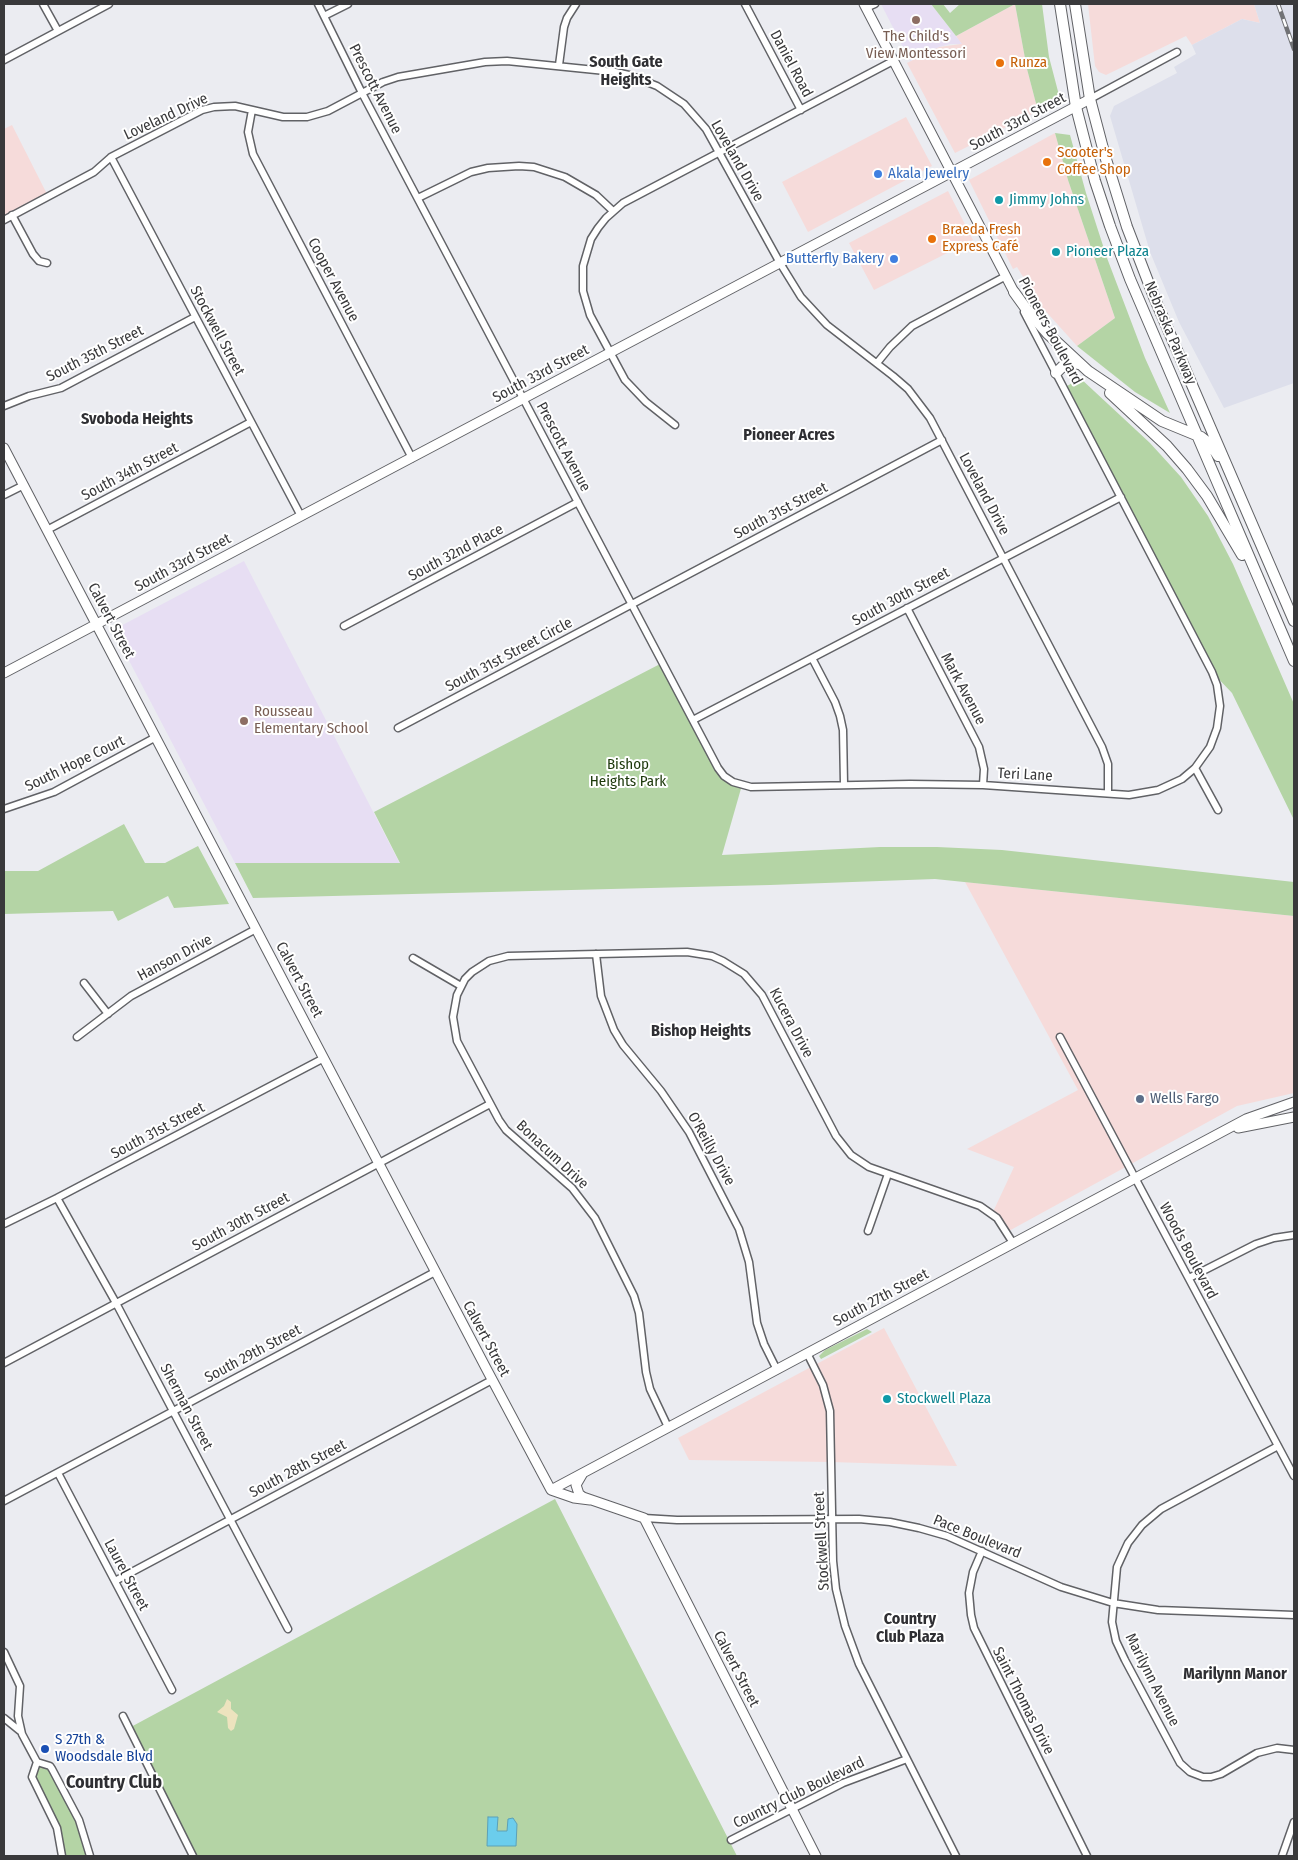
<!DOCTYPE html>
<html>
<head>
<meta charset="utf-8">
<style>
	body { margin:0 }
	#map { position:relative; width:1298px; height:1860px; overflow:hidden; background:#ebecf1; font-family:"Fira Sans Condensed",sans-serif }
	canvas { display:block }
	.frame { position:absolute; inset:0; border:5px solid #39393b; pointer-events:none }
</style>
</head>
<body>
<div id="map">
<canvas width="1298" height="1860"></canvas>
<div class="frame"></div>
</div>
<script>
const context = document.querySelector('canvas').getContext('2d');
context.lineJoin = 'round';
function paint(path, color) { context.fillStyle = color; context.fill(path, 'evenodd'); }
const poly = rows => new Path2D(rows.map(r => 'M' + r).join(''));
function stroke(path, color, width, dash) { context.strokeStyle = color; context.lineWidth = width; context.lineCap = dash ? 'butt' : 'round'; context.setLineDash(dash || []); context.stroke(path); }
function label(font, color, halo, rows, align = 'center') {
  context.font = font + ' "Fira Sans Condensed",sans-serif'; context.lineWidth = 4; context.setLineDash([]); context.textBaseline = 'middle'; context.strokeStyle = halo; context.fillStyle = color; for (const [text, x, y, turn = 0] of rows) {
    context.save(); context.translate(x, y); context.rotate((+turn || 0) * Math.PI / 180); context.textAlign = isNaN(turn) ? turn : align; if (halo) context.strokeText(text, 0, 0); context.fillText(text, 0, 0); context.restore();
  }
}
paint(poly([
	[1015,4,1027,69,1038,111,955,153,907,63,939,47,961,44,956,36],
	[1088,4,1254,4,1260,23,1242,19,1192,45,1186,36,1106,75,1099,72,1095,66],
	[906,117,932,166,808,232,782,182],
	[12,125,48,196,4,220,4,129],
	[1055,133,1068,180,1115,318,1077,346,1041,306,1017,267,1013,269,969,180],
	[948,191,973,240,874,290,849,243],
	[965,882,1294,916,1294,1093,1237,1106,1007,1232,992,1214,1014,1167,967,1149,1078,1090],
	[884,1328,957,1466,831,1462,689,1460,678,1438]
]), '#f6dbda');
paint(poly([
	[1254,4,1292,4,1294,10,1294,383,1224,408,1179,322,1150,252,1110,116,1114,106,1177,73,1174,67,1196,54,1192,45,1242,19,1260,23]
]), '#dddfeb');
paint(poly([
	[881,4,931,4,962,44,950,44,939,47,910,61],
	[244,561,400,864,235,863,113,630]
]), '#e7def3');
paint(poly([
	[931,4,943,4,950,13,960,4,1042,4,1049,57,1060,99,1038,111,1027,69,1015,4,956,36],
	[1055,133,1070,135,1086,193,1107,258,1145,358,1170,413,1135,392,1077,346,1115,318,1068,180],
	[1080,378,1150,443,1181,477,1208,516,1233,564,1294,704,1294,820,1232,693,1212,672,1064,388],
	[662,663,718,768,742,785,722,855,880,847,937,847,1002,850,1294,882,1294,916,935,879,770,885,253,898,235,863,400,863,374,812],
	[124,824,145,863,165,863,198,846,229,904,174,908,168,896,118,921,113,911,4,914,4,871,38,871],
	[867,1329,872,1332,821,1359,819,1356,825,1350],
	[555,1499,737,1856,193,1856,129,1728],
	[37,1762,50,1767,73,1808,90,1856,62,1856,61,1845,32,1777]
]), '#b4d4a5');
paint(poly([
	[227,1699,231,1702,231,1709,238,1715,234,1729,231,1731,228,1728,227,1717,217,1712,224,1706]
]), '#ede3be');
const water = poly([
	[488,1817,498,1817,497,1831,507,1831,508,1819,513,1818,517,1824,516,1846,487,1846,488,1817]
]);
paint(water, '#6bcdec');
stroke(water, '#5ca1b7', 1);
const street = poly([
	[43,4,58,31],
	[318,4,362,93,718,768,724,776,733,782,751,787,910,784,983,785,1129,795,1158,790,1182,779,1195,768,1210,747,1217,728,1220,706,1217,685,1212,672,1024,312],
	[745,4,801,110],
	[866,8,875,4],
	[324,16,348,4],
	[4,60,109,4],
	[559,65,564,27,567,18,576,4],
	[1090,99,1177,52],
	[252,110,248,132,253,154,412,458],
	[111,157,301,516],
	[418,198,471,172,488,168,519,166,534,167,565,177,596,195,613,211],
	[12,215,33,254,39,261,47,263],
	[4,220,94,172,111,157,202,110,214,107,235,106,283,117,307,117,328,111,383,82,398,77,485,62,507,61,615,72,629,75,657,86,684,104,706,129,780,263,801,297,827,325,893,376,908,389,930,418,1102,747,1108,764,1108,793],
	[877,363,890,347,912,326,1006,276],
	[4,406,29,396,61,388,195,317],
	[675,425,646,402,625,380,590,315,583,291,583,266,591,239,598,228,606,218,623,203,893,61],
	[4,495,24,485],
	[47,530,251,422],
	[907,608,979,747,984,769,983,785],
	[344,626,578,502],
	[812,658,835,702,840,716,843,730,844,784],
	[693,720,1121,497],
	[398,728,942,440],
	[1195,768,1218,810],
	[4,809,54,792,156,737],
	[596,954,601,996,614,1030,623,1045,661,1091,689,1132,739,1229,749,1262,757,1323,764,1344,777,1370],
	[413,958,461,986],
	[84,983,108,1014],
	[77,1037,131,996,256,929],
	[1060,1037,1294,1476],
	[57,1198,116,1303,288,1629],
	[4,1224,57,1198,324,1058],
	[868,1231,888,1174],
	[1189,1278,1256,1244,1274,1238,1294,1235],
	[807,1353,823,1385,830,1411,833,1561,836,1589,845,1626,859,1664,956,1856],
	[4,1363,490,1104],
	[668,1427,650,1389,646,1372,639,1313,634,1296,595,1218,572,1188,506,1130,499,1120,457,1041,453,1017,457,995,465,979,472,972,489,961,508,956,687,952,712,956,723,961,744,974,762,995,836,1136,851,1155,869,1167,980,1206,997,1218,1013,1243],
	[1278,1446,1161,1509,1142,1525,1128,1543,1117,1567,1112,1622,1116,1641,1125,1660,1180,1763,1190,1772,1203,1777,1211,1777,1221,1774,1257,1753,1277,1748,1294,1750],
	[58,1473,172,1690],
	[4,1501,435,1272],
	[644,1518,677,1520,859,1519,890,1522,919,1528,947,1536,1061,1587,1113,1603,1158,1610,1294,1615],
	[982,1551,973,1572,969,1593,971,1615,974,1628,1087,1856],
	[115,1581,492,1380],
	[4,1652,20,1686,18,1716,22,1734,37,1762,50,1766,52,1769,79,1820,90,1856],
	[123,1716,193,1856],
	[4,1718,20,1731],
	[37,1762,32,1777,57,1828,62,1856],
	[731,1840,843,1783,907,1759],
	[1282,1856,1294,1822]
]);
const secondary = poly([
	[864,4,1014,292],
	[4,448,487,1370,551,1490,574,1498,590,1500],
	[4,673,1090,99],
	[1238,1128,1294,1117],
	[583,1473,576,1485,579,1494,583,1497,644,1518,816,1856],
	[551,1490,1246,1119,1294,1102]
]);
const primary = poly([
	[1060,4,1076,107,1095,181,1110,226,1130,279,1294,661],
	[1075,4,1090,99,1105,156,1127,227,1154,297,1294,621],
	[1014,292,1027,310,1047,333,1088,371,1162,421,1201,437,1210,444,1218,456],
	[1056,373,1064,365,1073,363,1079,364],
	[1110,393,1167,446,1187,469,1207,496,1242,555]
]);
stroke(street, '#616266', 9);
stroke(secondary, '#616266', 11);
stroke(primary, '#616266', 12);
stroke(street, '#fff', 6);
stroke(secondary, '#fff', 9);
stroke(primary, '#fff', 10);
const rail = poly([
	[1278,4,1294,49]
]);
stroke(rail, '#717275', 4.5);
stroke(rail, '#fff', 2.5, [8]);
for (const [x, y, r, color] of [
	[916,20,5,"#8d6e63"],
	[1000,63,5,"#e8710a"],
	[1047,162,5,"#e8710a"],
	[878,174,5,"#3f7fe0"],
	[999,200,5,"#0f9aa8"],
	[932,239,5,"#e8710a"],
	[1056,252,5,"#0f9aa8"],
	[894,259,5,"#3f7fe0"],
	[244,721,5,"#8d6e63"],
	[1140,1099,5,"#5c6f8a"],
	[887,1399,5,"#0f9aa8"],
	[45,1749,5,"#1a4fb4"]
]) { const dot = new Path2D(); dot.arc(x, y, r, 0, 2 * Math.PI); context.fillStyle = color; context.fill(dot); stroke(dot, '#fff', 2); }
label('15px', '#785e54', '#fff', [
	["The Child's",916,37],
	["View Montessori",916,54],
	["Rousseau",254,712,"left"],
	["Elementary School",254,729,"left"]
]);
label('15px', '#c56008', '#fff', [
	["Runza",1010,63],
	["Scooter's",1057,153],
	["Coffee Shop",1057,170],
	["Braeda Fresh",942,230],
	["Express Café",942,247]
], 'left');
label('15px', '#39393b', '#fff', [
	["Daniel Road",791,64,62],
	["Prescott Avenue",375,89,63],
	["Loveland Drive",166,117,-25],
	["South 33rd Street",1018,122,-28],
	["Loveland Drive",737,161,60],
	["Cooper Avenue",333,280,62],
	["Stockwell Street",217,331,62],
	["Pioneers Boulevard",1050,331,62],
	["Nebraska Parkway",1170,333,67],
	["South 35th Street",95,354,-27],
	["South 33rd Street",541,374,-28],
	["Prescott Avenue",563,447,62],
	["South 34th Street",130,472,-28],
	["Loveland Drive",984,494,62],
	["South 31st Street",781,511,-28],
	["South 32nd Place",456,553,-28],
	["South 33rd Street",183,563,-28],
	["South 30th Street",901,597,-28],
	["Calvert Street",111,621,62],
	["South 31st Street Circle",509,655,-28],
	["Mark Avenue",963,689,62],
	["South Hope Court",75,764,-26],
	["Teri Lane",1025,775,3],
	["Hanson Drive",175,958,-28],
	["Calvert Street",299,980,62],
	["Kucera Drive",791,1023,62],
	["South 31st Street",158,1131,-28],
	["O'Reilly Drive",711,1149,61],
	["Bonacum Drive",552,1155,43],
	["South 30th Street",241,1222,-28],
	["Woods Boulevard",1188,1251,62],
	["South 27th Street",881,1298,-28],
	["Calvert Street",486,1339,62],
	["South 29th Street",253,1354,-28],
	["Sherman Street",186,1407,62],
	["South 28th Street",298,1469,-28],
	["Pace Boulevard",977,1537,22],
	["Stockwell Street",822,1541,-93],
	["Laurel Street",126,1575,62],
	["Calvert Street",736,1669,63],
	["Marilynn Avenue",1152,1680,63],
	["Saint Thomas Drive",1023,1701,63],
	["Country Club Boulevard",799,1793,-26]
]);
label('15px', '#366cbe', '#fff', [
	["Akala Jewelry",888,174],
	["Butterfly Bakery",884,259,"right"]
], 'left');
label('15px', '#0d838f', '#fff', [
	["Jimmy Johns",1009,200],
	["Pioneer Plaza",1066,252],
	["Stockwell Plaza",897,1399]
], 'left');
label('15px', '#1c380a', '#fff', [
	["Bishop",628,765],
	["Heights Park",628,782]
]);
label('15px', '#4e5e75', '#fff', [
	["Wells Fargo",1150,1099]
], 'left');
label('15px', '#164399', '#fff', [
	["S 27th &",55,1740],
	["Woodsdale Blvd",55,1757]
], 'left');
label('bold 16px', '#2f2f33', '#fff', [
	["South Gate",626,63],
	["Heights",626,81],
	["Svoboda Heights",137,420],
	["Pioneer Acres",789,436],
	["Bishop Heights",701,1032],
	["Country",910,1620],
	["Club Plaza",910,1638],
	["Marilynn Manor",1235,1675]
]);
label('bold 18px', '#2f2f33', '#fff', [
	["Country Club",114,1783]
]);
</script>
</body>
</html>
